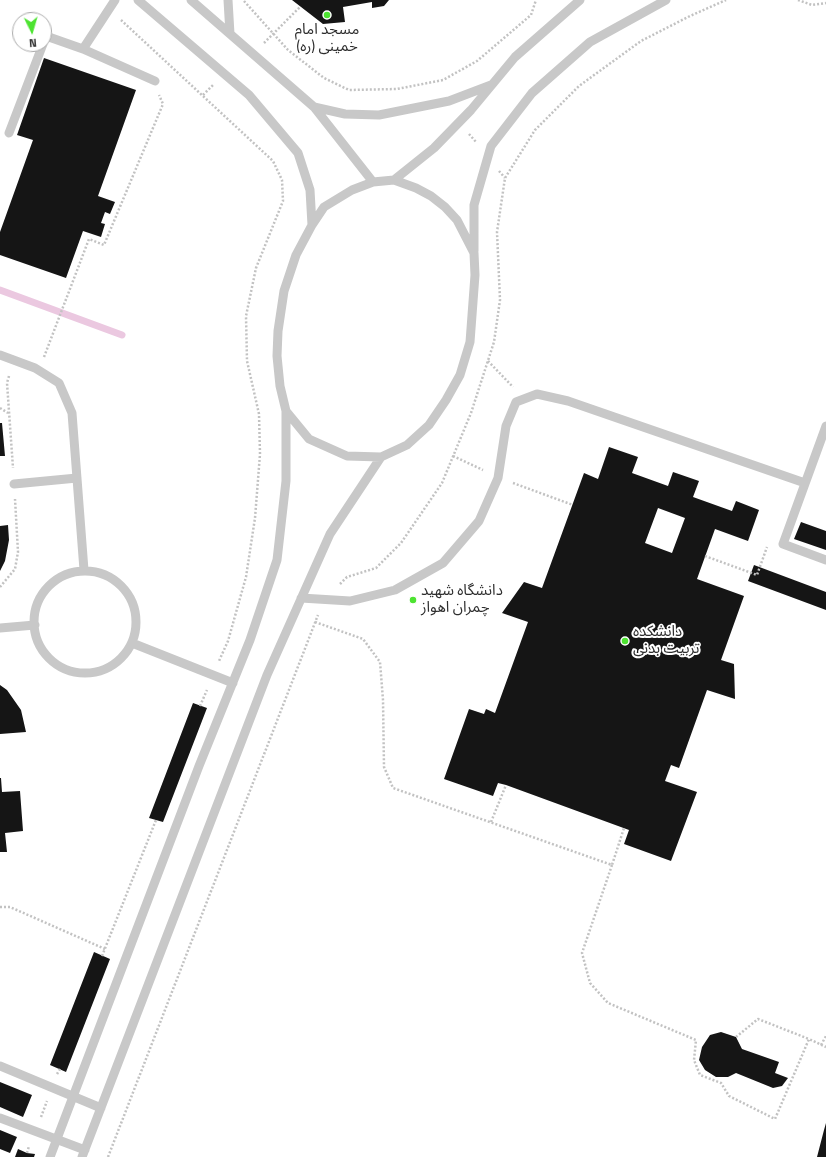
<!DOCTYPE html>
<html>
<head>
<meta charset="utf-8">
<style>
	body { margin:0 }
	#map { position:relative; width:826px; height:1157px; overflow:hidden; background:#fff; font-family:"Titillium Web",sans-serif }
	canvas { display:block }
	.north { position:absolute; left:12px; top:12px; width:40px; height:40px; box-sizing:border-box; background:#fff; border:1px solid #ababab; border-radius:50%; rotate:175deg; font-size:11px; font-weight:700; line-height:16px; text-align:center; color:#2e2e2e }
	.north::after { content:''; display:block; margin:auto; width:14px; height:18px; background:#4de331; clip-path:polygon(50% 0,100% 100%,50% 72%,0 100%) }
</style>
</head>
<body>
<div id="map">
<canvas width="826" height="1157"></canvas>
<div class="north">N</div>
</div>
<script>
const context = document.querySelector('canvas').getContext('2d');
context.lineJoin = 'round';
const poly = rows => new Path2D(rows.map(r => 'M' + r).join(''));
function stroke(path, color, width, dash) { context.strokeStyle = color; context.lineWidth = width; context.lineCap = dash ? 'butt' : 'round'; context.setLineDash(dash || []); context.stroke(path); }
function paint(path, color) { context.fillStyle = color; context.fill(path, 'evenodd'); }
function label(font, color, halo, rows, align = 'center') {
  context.font = font + ' "Titillium Web","Noto Sans Arabic",sans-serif'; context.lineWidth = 4; context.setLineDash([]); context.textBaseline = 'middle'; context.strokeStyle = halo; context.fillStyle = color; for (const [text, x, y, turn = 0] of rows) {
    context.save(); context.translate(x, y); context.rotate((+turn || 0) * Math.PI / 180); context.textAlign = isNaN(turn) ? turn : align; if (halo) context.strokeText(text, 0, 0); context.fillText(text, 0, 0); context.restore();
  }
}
stroke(poly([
	[0,290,122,335]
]), '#ebc8e0', 7);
paint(poly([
	[292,0,389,0,384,6,372,8,372,2,343,7,345,22,323,24],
	[44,58,136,90,98,196,115,202,110,214,105,212,101,223,105,224,101,237,83,231,66,278,0,255,0,232,33,140,17,135],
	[0,423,2,423,5,456,0,456],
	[609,447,638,457,632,473,668,486,673,472,699,481,693,497,732,511,736,501,759,510,748,541,715,529,697,579,744,596,721,660,734,664,735,699,707,690,679,768,671,765,665,781,697,792,671,861,624,844,629,830,506,785,498,783,493,796,444,779,469,709,484,714,486,709,495,713,528,622,502,613,524,582,542,588,584,473,598,479],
	[658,508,685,518,672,553,645,543],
	[801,522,826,531,826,550,794,539],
	[8,525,9,540,5,561,0,571,0,526],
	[754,565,826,592,826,610,748,581],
	[0,685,7,690,21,710,26,732,0,734],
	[193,703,207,708,163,822,149,818],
	[0,778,1,778,2,792,20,791,23,831,5,833,7,852,0,852],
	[94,952,110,959,66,1072,50,1065],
	[721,1032,736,1037,742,1049,779,1062,775,1073,788,1078,782,1086,773,1088,736,1073,728,1077,716,1077,705,1070,699,1060,702,1047,710,1035],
	[0,1082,32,1095,23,1117,0,1107],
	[826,1123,826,1157,817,1157,824,1130],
	[0,1130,17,1137,10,1153,0,1149],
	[18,1149,27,1153,35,1154,34,1157,15,1157]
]), '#151515');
stroke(poly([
	[798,0,812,5,826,3],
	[244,1,288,50,324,78,349,90,397,89,443,80,477,61,531,15,536,0],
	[121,20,273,161,282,180,283,201,256,268,246,316,247,361,259,414,260,454,255,518,246,577,228,641,219,661],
	[264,43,300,7],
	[203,95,214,84],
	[469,134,476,142],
	[499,171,505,178],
	[44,357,89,239,104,245,163,104,159,95],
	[488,361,513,387],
	[9,376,7,383,13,468],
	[0,408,8,413],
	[453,456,483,470],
	[513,483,573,505],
	[705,556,757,575,767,547],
	[340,584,347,577,376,568,401,543,442,483,471,413,494,342,500,300,497,232,505,178,535,130,579,86,641,41,690,16,726,0],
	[0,587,15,569,18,552,15,499],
	[315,622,363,639,380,662,383,700,384,767,393,788,612,865,624,828],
	[200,706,207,690],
	[491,822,506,785],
	[612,865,582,953,590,983,608,1003,696,1040,694,1060,700,1075,721,1083,729,1096,775,1119,809,1039,826,1047],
	[0,907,10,907,105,949],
	[102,956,156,820],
	[736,1037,758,1019,809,1039],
	[821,1045,826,1036],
	[57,1074,60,1069],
	[41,1117,47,1101],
	[27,1153,29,1146],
	[108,1157,318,615]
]), '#c2c2c2', 2.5, [2, 2]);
stroke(poly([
	[115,0,83,49,155,81],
	[138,0,249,95,298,153,310,190,312,225],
	[191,0,314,107,373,182],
	[228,0,230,34],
	[44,40,46,36,83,49],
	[314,107,345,114,379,115,449,101,491,85],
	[9,133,43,44],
	[394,180,434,148,471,110,515,57,580,0],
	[474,251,474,205,491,146,532,93,590,42,666,0],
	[0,355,35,368,59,383,72,413,84,570],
	[826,426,783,544,826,560],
	[14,484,77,478],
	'34 622a51 51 0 1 1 102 0a51 51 0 1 1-102 0Z',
	[301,598,350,601,395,590,443,563,479,521,498,478,506,426,516,402,537,394,568,401,805,483],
	[0,628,35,625],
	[132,643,233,683],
	[0,1066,101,1108],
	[0,1118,85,1150],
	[50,1157,199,766,250,640,277,560,286,481,286,411,280,386,277,356,278,331,284,291,296,255,312,225,324,207,352,190,373,182,394,180,416,188,431,196,445,207,457,220,474,253,475,275,470,342,460,375,446,400,429,425,407,445,381,457,347,456,309,439,286,411],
	[82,1157,267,675,330,534,381,457]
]), '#c8c8c8', 9);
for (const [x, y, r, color] of [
	[327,15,4,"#4de331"],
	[413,600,4,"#4de331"],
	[625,641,4,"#4de331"]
]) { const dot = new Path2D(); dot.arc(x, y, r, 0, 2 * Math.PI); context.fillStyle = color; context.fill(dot); stroke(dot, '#fff', 1.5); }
label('15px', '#2e2e2e', '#fff', [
	["مسجد امام",327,30,"center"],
	["خمینی (ره)",327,47,"center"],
	["دانشگاه شهید",421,591],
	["چمران اهواز",421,608],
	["دانشکده",633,632],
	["تربیت بدنی",633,649]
], 'left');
</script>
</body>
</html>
